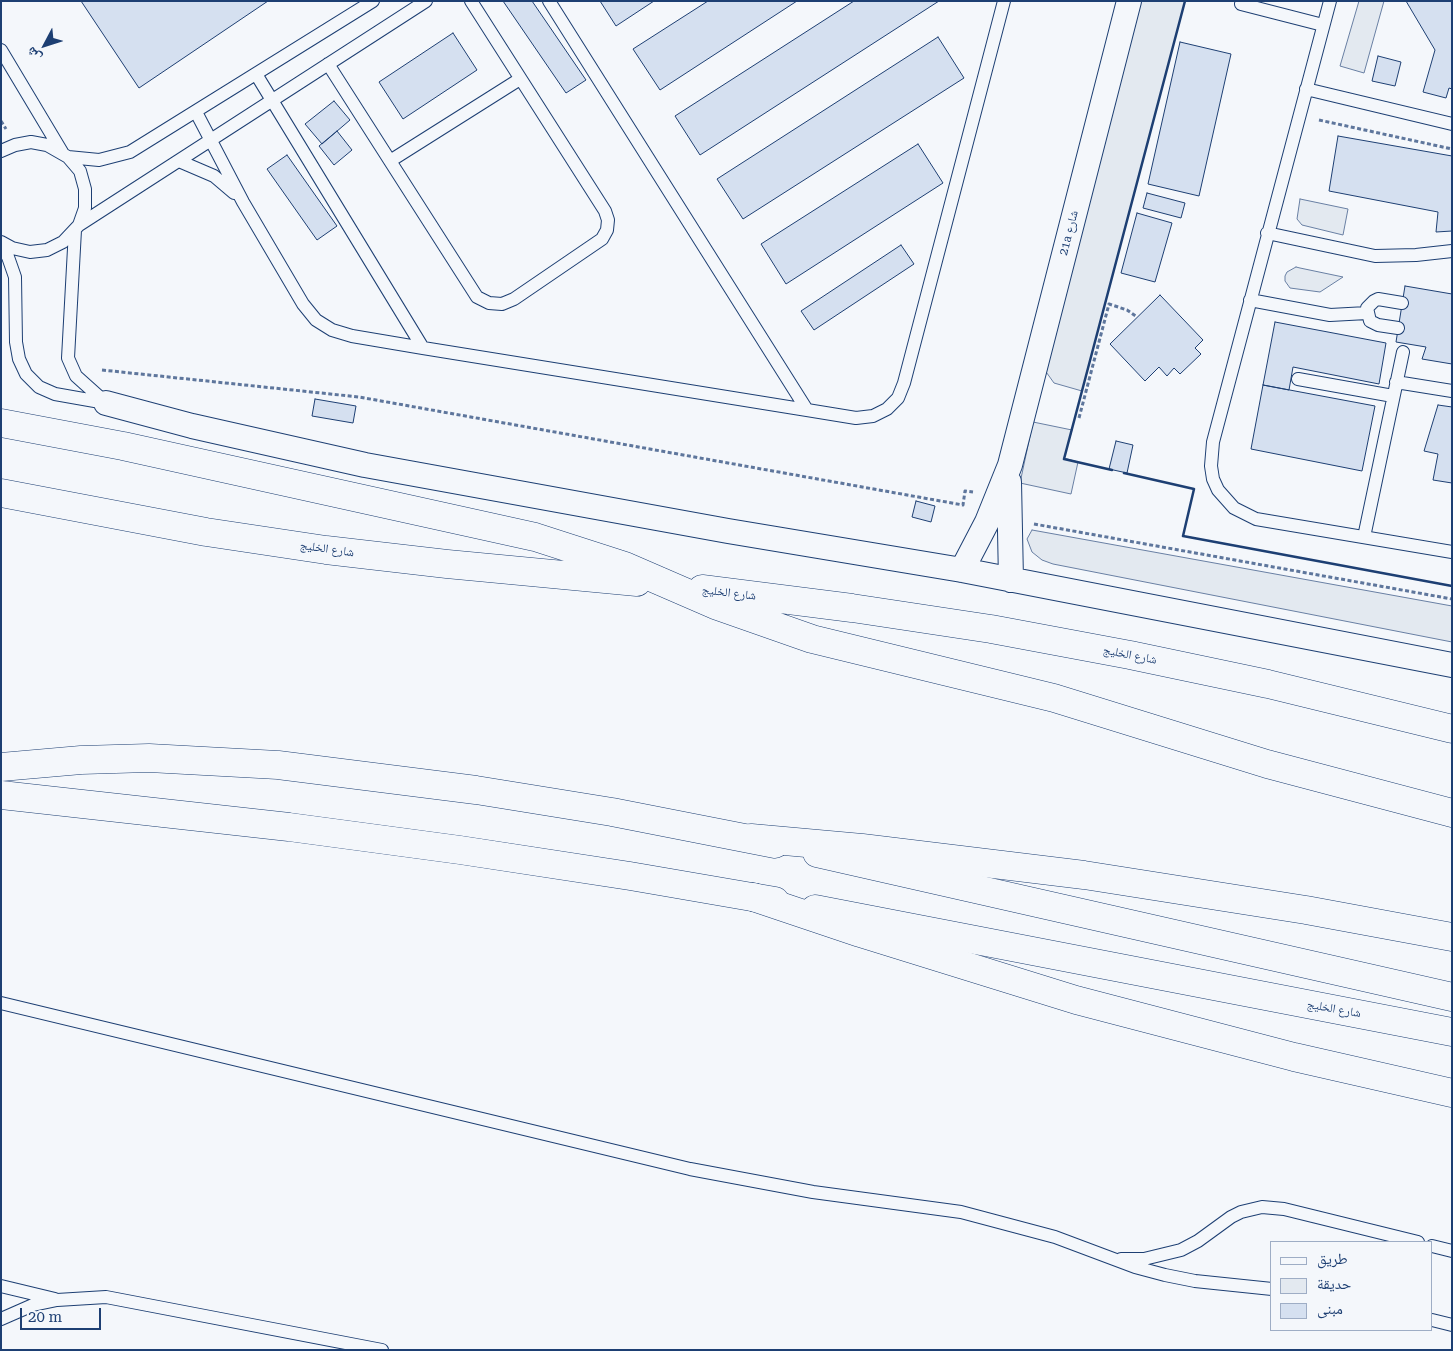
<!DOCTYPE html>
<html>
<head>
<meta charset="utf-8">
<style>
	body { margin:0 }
	#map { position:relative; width:1453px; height:1351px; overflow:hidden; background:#f4f7fb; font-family:"Roboto Serif","Noto Naskh Arabic",serif }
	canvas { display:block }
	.frame { position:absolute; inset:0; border:2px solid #1d3f73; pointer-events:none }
	.legend { position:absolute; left:1270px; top:1241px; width:162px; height:90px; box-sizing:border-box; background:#f4f7fb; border:1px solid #9eadc5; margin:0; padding:6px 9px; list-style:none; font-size:15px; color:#1d3f73 }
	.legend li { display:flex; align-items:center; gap:10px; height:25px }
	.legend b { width:25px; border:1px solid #9eadc5 }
	.north { position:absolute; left:20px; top:20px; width:50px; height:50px; -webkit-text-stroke:4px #f4f7fb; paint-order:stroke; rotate:230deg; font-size:14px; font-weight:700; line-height:20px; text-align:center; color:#1d3f73 }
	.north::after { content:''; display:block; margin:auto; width:18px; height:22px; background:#1d3f73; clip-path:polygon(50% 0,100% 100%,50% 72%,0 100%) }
	.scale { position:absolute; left:20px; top:1308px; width:81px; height:22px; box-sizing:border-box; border:2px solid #1d3f73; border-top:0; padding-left:6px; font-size:15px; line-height:18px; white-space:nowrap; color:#1d3f73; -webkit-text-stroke:4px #f4f7fb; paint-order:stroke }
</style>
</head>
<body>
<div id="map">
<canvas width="1453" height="1351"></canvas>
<div class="frame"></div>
<ul class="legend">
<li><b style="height:6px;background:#f4f7fb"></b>طريق</li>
<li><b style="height:14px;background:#e3e9f0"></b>حديقة</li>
<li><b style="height:14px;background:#d5e0f0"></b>مبنى</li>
</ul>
<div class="north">ش</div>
<div class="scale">20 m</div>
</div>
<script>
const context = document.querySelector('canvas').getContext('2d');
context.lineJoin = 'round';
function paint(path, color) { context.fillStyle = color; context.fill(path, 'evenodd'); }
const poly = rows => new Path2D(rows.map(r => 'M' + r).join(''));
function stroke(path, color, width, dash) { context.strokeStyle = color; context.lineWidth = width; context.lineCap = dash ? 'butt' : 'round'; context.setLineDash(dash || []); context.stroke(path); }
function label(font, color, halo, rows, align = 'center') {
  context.font = font + ' "Roboto Serif","Noto Naskh Arabic",serif'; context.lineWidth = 4; context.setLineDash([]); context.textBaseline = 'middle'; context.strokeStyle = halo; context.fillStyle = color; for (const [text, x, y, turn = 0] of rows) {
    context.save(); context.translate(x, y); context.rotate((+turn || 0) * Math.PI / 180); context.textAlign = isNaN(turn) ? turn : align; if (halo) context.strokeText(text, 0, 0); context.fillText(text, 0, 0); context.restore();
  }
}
const green = poly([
	[1138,1,1185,1,1082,391,1054,383,1044,369,1138,1],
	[1359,1,1384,1,1364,73,1340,66,1359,1],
	[1300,199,1348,209,1343,235,1302,225,1297,219,1300,199],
	[1296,267,1300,268,1343,277,1320,292,1290,288,1285,281,1285,276,1287,272,1296,267],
	[1033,422,1072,430,1064,458,1078,462,1071,494,1020,483,1033,422],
	[1032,530,1452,606,1452,642,1053,564,1042,560,1032,552,1027,539,1032,530]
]);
paint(green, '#e3e9f0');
stroke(green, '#687fa3', 1);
const building = poly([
	[81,1,268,1,139,88,81,1],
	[503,1,532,1,586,80,566,93,503,1],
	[600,1,654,1,616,26,600,1],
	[708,1,797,1,660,90,633,49,708,1],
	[854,1,939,1,700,155,675,116,854,1],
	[1406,1,1452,1,1452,89,1449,88,1446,98,1423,92,1435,50,1406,1],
	[453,33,477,70,403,119,379,82,453,33],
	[938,37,964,78,743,219,717,179,938,37],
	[1180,42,1231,54,1199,196,1148,184,1180,42],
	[1378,56,1401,62,1395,86,1372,81,1378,56],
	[334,101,350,120,322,144,305,124,334,101],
	[337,131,352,150,334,165,319,146,337,131],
	[1338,136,1452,156,1452,231,1436,232,1438,212,1329,191,1338,136],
	[918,144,943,183,786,284,761,244,918,144],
	[287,155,337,226,317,240,267,169,287,155],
	[1147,193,1185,203,1181,218,1143,208,1147,193],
	[1137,213,1172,223,1155,282,1121,273,1137,213],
	[901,245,914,264,814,330,801,311,901,245],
	[1405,286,1452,294,1452,364,1422,359,1426,347,1396,342,1405,286],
	[1160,295,1203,340,1195,348,1201,354,1180,374,1174,368,1167,376,1159,367,1145,381,1110,344,1160,295],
	[1275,322,1386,343,1379,384,1293,367,1289,390,1263,385,1275,322],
	[1263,385,1375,406,1362,471,1251,449,1263,385],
	[315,399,356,406,353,423,312,416,315,399],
	[1438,405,1452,407,1452,483,1433,480,1438,454,1424,451,1438,405],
	[1116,441,1133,445,1127,473,1109,469,1116,441],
	[916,501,935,506,931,522,912,517,916,501]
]);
paint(building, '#d5e0f0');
stroke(building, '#1d3f73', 1);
const service = poly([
	[549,1,807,410],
	[1330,1,1213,442,1211,466,1213,479,1218,490,1234,508,1256,519,1452,552],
	[1241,4,1323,25],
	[1,50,62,152],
	[328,64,477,297,489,303,502,304,514,299,602,239,607,230,608,220,605,211,471,1],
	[256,74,423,348],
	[1306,89,1452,124],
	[196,112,243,202,303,304,316,320,332,330,352,336,423,348,807,410,856,418,873,416,887,409,898,398,904,383,1004,1],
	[1,151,15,145,31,142,47,145,68,157,80,171,85,189,85,208,79,225,63,242,47,250,30,252,12,248,1,242],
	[68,157,99,160,130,152,373,1],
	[179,161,214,176,234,193],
	[390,161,520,79],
	[79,225,426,1],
	[75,230,68,358,76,376,105,402],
	[1267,233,1375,256,1416,255,1452,251],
	[1,246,8,257,15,277,16,342,19,359,26,374,39,387,55,394,106,403],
	[1250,300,1330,315,1367,313],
	[1398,328,1378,325,1370,321,1367,308,1374,301,1378,299,1402,303],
	[1298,379,1393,396],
	[1396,382,1452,391],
	[1364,537,1403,352],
	[1,1003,690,1169,813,1192,961,1212,1055,1237,1135,1267,1165,1275,1195,1281,1272,1289],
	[1432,1246,1452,1251],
	[1121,1259,1144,1259,1181,1250,1198,1241,1231,1217,1241,1212,1262,1207,1284,1209,1418,1242],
	[1,1286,55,1299],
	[1,1319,33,1305,57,1300,106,1297,382,1350],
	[1432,1320,1452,1325]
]);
const minor = poly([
	[106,403,192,426,365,465,728,531,962,570,1452,665],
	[1009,482,1011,580],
	[962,570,987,522,1010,465,1129,1]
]);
const primary = poly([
	[1,423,123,446,535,537,625,566,715,605,812,639,1054,698,1267,764,1452,813],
	[1,493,206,532,326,550,447,564,637,582],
	[702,589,852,608,991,629,1130,655,1268,684,1452,729],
	[1,767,81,760,149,758,278,765,476,790,612,812,775,844],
	[1,795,289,827,460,850,630,876,775,901],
	[817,853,1452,997],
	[815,909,1452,1032]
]);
const trunk = poly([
	[751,838,862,848,1084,875,1306,910,1452,937],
	[753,897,860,933,1076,1000,1294,1057,1452,1093]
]);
stroke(service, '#1d3f73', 14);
stroke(minor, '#1d3f73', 26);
stroke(primary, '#1d3f73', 29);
stroke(trunk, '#1d3f73', 29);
stroke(poly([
	[1319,120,1452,149],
	[1,121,6,129],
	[102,370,359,397,963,505,965,491,973,492],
	[1079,418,1109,304,1127,310,1137,317],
	[1034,524,1452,599]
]), '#5e769c', 3, [4, 2.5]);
stroke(service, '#f4f7fb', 12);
stroke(minor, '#f4f7fb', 24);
stroke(primary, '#f4f7fb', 28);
stroke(trunk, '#f4f7fb', 28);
stroke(poly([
	[1112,470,1064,459,1185,1],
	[1124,473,1194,489,1183,536,1452,586]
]), '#1d3f73', 2.5);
label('12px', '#1d3f73', '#f4f7fb', [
	["21a شارع",1069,233,-76],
	["شارع الخليج",327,549,8],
	["شارع الخليج",729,593,7],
	["شارع الخليج",1130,655,11],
	["شارع الخليج",1334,1009,10]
]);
</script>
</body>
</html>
